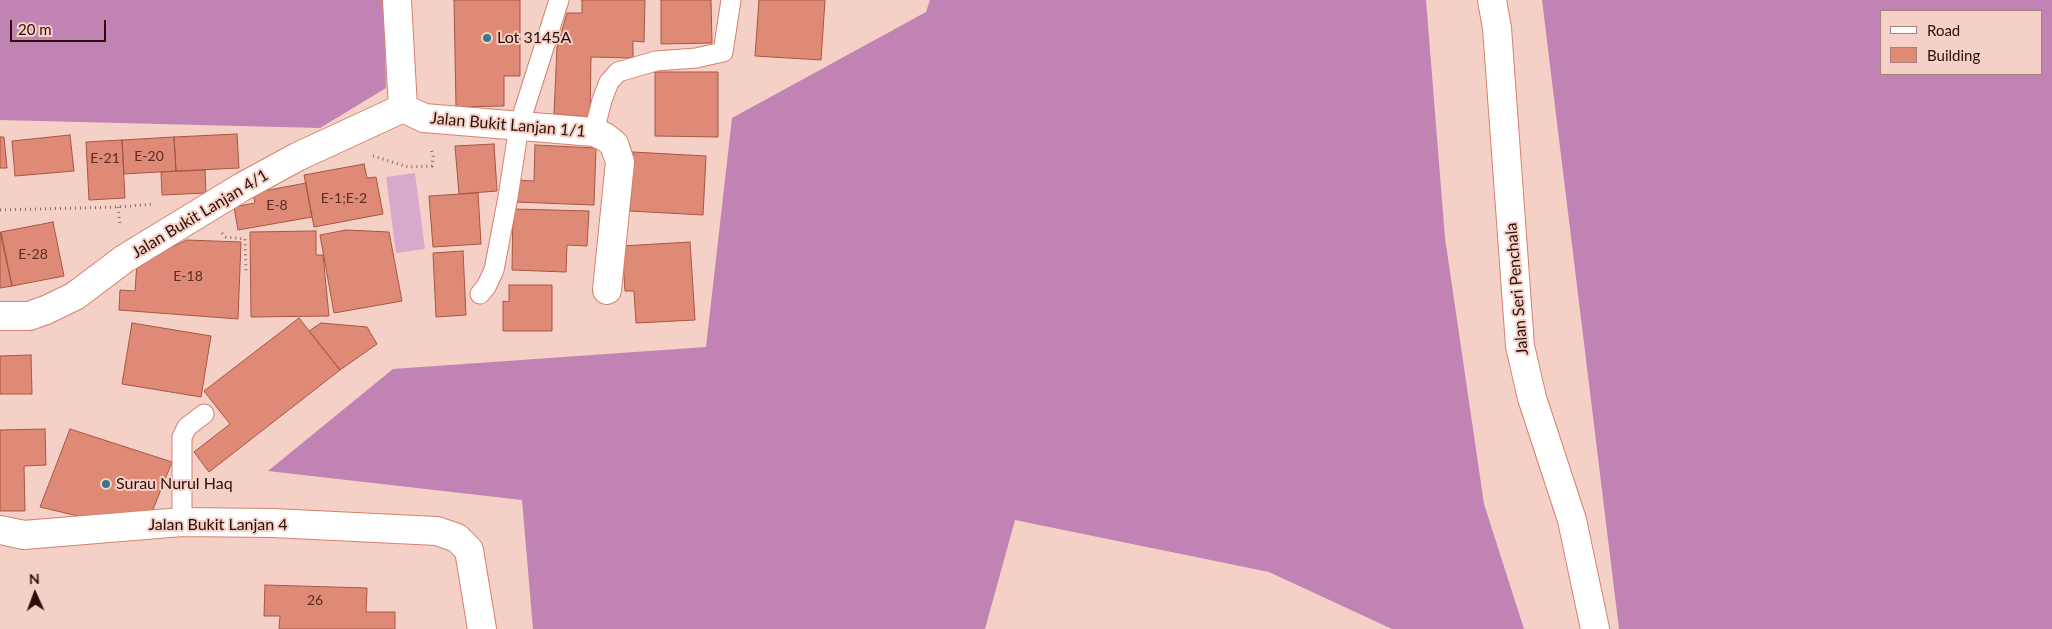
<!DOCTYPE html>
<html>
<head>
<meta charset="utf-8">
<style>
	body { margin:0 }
	#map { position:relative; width:2052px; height:629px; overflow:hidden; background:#f5d0c6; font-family:Lato,sans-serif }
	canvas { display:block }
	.legend { position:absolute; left:1880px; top:10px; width:162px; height:65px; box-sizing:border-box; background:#f5d0c6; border:1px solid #a5827a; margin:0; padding:6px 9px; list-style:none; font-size:15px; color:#2d0d07 }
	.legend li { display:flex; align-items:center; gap:10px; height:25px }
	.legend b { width:25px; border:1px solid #a5827a }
	.north { position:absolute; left:10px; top:569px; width:50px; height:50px; -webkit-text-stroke:4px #f5d0c6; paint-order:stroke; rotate:358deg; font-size:14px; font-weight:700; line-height:20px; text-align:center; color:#2d0d07 }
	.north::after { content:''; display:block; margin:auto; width:18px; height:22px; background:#2d0d07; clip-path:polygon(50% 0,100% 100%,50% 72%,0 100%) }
	.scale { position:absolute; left:10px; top:20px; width:96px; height:22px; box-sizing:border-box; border:2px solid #2d0d07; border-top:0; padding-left:6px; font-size:15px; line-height:18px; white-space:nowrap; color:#2d0d07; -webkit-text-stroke:4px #f5d0c6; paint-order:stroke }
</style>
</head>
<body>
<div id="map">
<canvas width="2052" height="629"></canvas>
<ul class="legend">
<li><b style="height:6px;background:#fff"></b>Road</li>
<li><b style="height:14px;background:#df8a76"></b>Building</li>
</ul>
<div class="north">N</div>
<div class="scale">20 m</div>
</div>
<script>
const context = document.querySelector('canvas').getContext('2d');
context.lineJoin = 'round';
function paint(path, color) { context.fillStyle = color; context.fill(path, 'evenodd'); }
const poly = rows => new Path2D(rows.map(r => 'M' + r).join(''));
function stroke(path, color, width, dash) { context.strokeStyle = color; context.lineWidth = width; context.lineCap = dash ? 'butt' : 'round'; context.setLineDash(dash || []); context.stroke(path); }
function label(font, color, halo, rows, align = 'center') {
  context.font = font + ' Lato,sans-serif'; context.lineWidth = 4; context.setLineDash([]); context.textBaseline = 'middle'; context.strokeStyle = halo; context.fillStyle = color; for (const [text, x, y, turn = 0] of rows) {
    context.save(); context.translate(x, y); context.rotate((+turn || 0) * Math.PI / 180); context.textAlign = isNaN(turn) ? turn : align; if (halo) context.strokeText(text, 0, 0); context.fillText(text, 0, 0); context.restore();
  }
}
paint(poly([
	[415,173,425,249,396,253,386,177]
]), '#d7aacd');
paint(poly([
	[0,0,384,0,386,88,320,128,0,120],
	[930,0,1426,0,1445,238,1484,504,1524,629,1392,629,1269,572,1015,520,985,629,533,629,522,500,268,471,393,369,706,347,732,118,926,12],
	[1542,0,2052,0,2052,629,1619,629],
	[1881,11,2041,11,2041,74,1881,74]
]), '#c182b4');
const building = poly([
	[454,0,520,0,520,76,504,76,504,106,456,107,454,0],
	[582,0,645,0,644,42,633,41,633,58,591,57,590,117,554,114,557,47,567,13,582,13,582,0],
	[661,0,711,0,712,43,661,44,661,0],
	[759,0,825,0,821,60,755,56,759,0],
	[655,72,718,72,718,137,655,136,655,72],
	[237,134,239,168,176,171,174,137,237,134],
	[70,135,74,171,15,176,12,141,70,135],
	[0,137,4,137,7,168,0,168,0,137],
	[174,137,176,171,124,174,122,140,174,137],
	[122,140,125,198,89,200,86,142,122,140],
	[494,144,497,191,459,194,455,146,494,144],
	[535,145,596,148,594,205,515,202,516,180,534,181,535,145],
	[633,152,706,156,703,215,630,211,633,152],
	[364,164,367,178,376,177,383,214,314,227,304,175,364,164],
	[205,170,206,193,162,195,161,172,205,170],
	[306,183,312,217,238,230,234,207,255,203,253,193,306,183],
	[478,193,481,244,433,247,429,196,478,193],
	[513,209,589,211,587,246,567,245,566,272,512,270,513,209],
	[53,222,64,276,12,286,1,232,53,222],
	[346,230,389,232,402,301,334,313,320,235,346,230],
	[316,231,316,255,323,255,329,316,251,317,250,232,316,231],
	[0,232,12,286,0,288,0,232],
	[187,240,241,242,238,319,119,310,120,290,135,291,137,263,187,240],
	[690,242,695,320,636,323,634,291,625,291,622,246,690,242],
	[463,251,466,315,436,317,433,253,463,251],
	[509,285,552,285,552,331,503,331,503,301,509,302,509,285],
	[299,318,340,370,209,472,194,452,230,424,204,391,299,318],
	[132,323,211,336,201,397,122,384,132,323],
	[321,323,367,327,377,344,340,370,309,331,321,323],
	[31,355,32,394,0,394,0,356,31,355],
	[45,429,46,465,24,466,25,511,0,511,0,430,45,429],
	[70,429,172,462,152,512,95,520,40,507,70,429],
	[265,585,367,588,366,612,395,612,395,629,279,629,280,616,264,616,265,585]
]);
paint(building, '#df8a76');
stroke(building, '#a55643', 1);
const service = poly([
	[594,132,602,100,609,82,618,72,656,61,696,58,723,52,731,0],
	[480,294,486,287,494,270,508,197,519,126,559,0],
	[182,522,182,437,187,427,204,414]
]);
const minor = poly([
	[397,0,403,108],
	[403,108,424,118,594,132,605,137,614,144,620,162,607,290],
	[0,316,29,316,46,310,75,296,124,259,242,187,297,157,403,108],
	[0,530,24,535,182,522,273,523,437,531,457,538,469,550,482,629]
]);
const tertiary = poly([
	[1492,0,1497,28,1520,346,1532,398,1572,520,1595,629]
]);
stroke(service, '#d5816d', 21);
stroke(minor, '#d5816d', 30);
stroke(tertiary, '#d5816d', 30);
stroke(poly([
	[373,156,408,167,432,166,433,156,431,148],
	[118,207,120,226],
	[0,210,118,207,154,204],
	[222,233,226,237,245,239,246,273]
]), '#8c6961', 3, [1, 4]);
stroke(service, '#fff', 19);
stroke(minor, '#fff', 28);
stroke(tertiary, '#fff', 28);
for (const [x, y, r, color] of [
	[487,38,5,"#357a89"],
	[106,484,5,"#357a89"]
]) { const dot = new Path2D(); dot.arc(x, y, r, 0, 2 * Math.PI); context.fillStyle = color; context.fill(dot); stroke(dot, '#f5d0c6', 2); }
label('14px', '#5a2c23', null, [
	["E-20",149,156],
	["E-21",105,158],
	["E-1;E-2",344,198],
	["E-8",277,205],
	["E-28",33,254],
	["E-18",188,276],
	["26",315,600]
]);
label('16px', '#2d0d07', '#f5d0c6', [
	["Lot 3145A",497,38],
	["Surau Nurul Haq",116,484]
], 'left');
label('16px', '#2d0d07', '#f5d0c6', [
	["Jalan Bukit Lanjan 1/1",508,125,5],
	["Jalan Bukit Lanjan 4/1",200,214,-31],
	["Jalan Seri Penchala",1517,289,-95],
	["Jalan Bukit Lanjan 4",218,525]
]);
</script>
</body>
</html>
